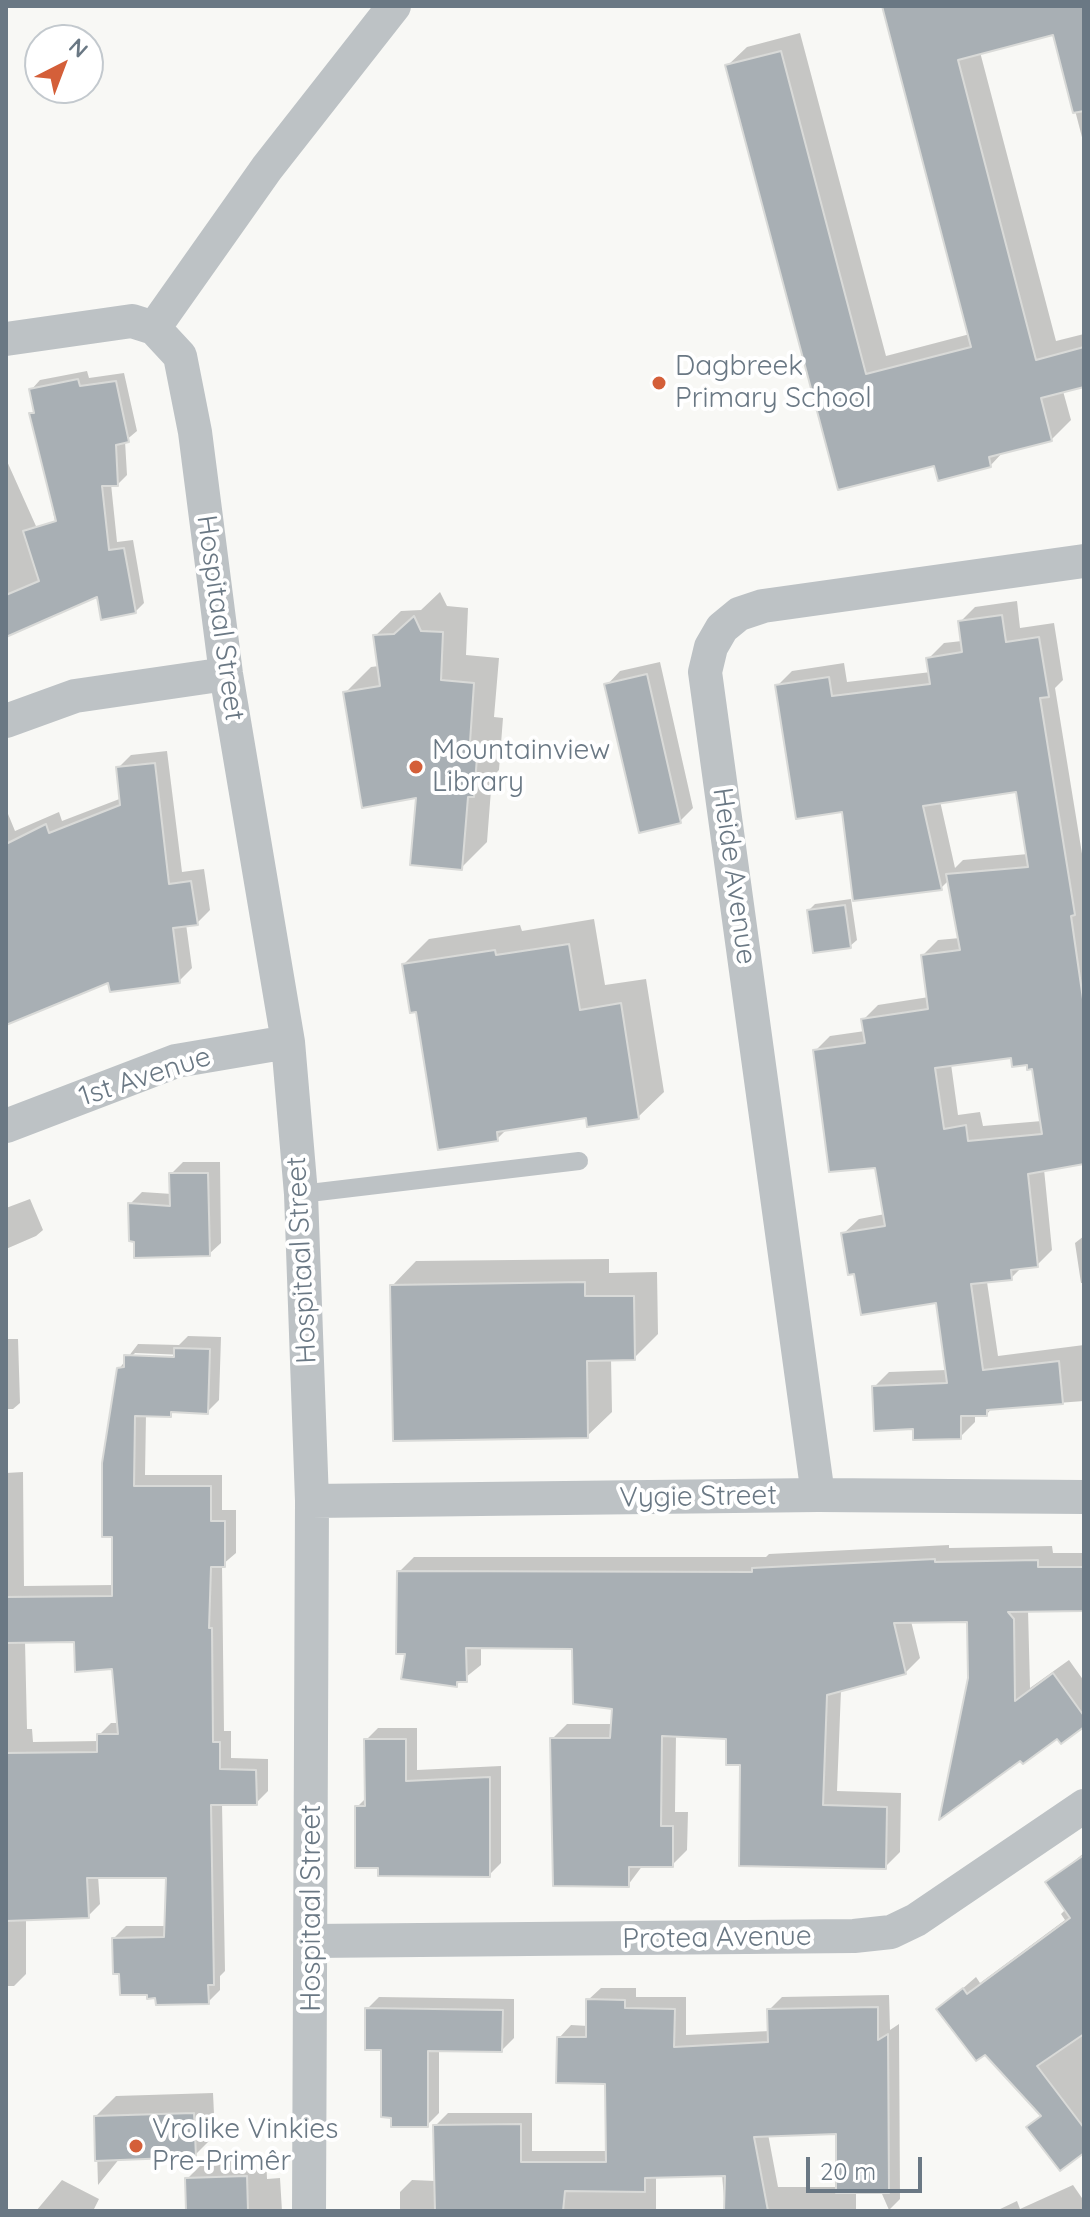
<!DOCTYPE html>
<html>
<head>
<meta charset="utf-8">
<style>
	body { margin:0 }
	#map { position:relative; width:1090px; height:2217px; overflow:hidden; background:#f8f8f5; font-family:Quicksand,sans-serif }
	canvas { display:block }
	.frame { position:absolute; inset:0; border:8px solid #6a7884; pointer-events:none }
	.north { position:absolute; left:24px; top:24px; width:80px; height:80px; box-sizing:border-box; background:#fff; border:2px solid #c3c9ce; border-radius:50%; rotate:42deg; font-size:22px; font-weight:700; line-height:32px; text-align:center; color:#6a7884 }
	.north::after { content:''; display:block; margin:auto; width:28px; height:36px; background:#d45f39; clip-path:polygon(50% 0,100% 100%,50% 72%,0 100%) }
	.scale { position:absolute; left:806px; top:2157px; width:116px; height:36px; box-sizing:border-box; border:4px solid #6a7884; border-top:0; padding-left:10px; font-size:24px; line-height:28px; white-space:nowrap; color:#6a7884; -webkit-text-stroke:6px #fff; paint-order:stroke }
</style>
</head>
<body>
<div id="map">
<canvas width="1090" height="2217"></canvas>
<div class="frame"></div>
<div class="north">N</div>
<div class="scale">20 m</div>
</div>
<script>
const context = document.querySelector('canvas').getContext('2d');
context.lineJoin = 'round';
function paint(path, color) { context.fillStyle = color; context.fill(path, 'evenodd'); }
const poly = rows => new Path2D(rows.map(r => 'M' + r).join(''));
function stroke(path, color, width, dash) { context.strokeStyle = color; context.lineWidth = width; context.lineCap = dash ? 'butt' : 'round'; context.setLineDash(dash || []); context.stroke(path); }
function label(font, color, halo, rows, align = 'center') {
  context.font = font + ' Quicksand,sans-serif'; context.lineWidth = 8; context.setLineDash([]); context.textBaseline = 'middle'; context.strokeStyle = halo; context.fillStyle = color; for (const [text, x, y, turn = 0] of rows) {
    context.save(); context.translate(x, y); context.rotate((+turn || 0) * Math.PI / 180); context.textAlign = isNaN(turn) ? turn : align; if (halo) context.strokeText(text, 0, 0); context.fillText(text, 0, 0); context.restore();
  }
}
paint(poly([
	[884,6,1084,6,1084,145,1055,33,980,52,1056,341,1084,334,1084,385,1063,391,1071,420,1051,440,1004,451,990,466,935,464,840,488,727,66,747,47,800,33,886,356,970,334],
	[87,371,89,378,124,373,137,431,125,441,127,475,118,484,111,484,117,542,133,540,144,603,135,612,99,594,73,605,32,414,36,410,31,390,40,380],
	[6,459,69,600,6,634],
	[440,592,447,606,468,608,466,655,499,658,494,717,503,718,499,770,492,777,487,842,461,868,418,796,346,692,371,667,379,666,375,636,401,611,421,610],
	[1017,601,1020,628,1054,623,1063,680,1055,688,1084,866,1084,1162,1044,1169,1052,1250,1037,1265,1022,1267,1011,1278,987,1282,998,1356,1084,1345,1084,1401,992,1408,987,1414,975,1414,975,1422,960,1437,915,1427,874,1387,889,1372,947,1370,938,1301,856,1272,843,1234,859,1219,885,1214,877,1166,815,1051,830,1036,865,1031,863,1020,878,1005,929,997,923,955,938,940,960,938,949,880,941,888,844,810,777,686,792,671,844,663,847,682,931,672,929,658,944,643,962,641,960,622,975,607],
	[1018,790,1028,854,963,860,955,868,940,801],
	[1013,1055,1034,1066,1042,1121,983,1126,980,1112,958,1115,951,1064],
	[660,662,693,808,680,821,607,685,620,671],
	[167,751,182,872,204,869,210,910,197,923,186,924,192,968,179,981,110,980,9,1022,6,1030,6,809,15,831,59,812,62,821,122,798,118,768,131,755],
	[851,899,857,940,850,946,809,910,815,904],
	[594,919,605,985,646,979,664,1092,638,1117,587,1116,508,1128,497,1139,418,1009,404,964,429,939,520,925,522,931],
	[183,1162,220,1162,221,1243,209,1254,130,1204,142,1192,172,1194,171,1174],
	[30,1199,43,1230,36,1236,6,1249,6,1208],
	[1084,1236,1084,1283,1081,1283,1075,1243],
	[609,1259,609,1273,657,1272,658,1334,634,1358,611,1358,612,1412,587,1436,392,1286,416,1261],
	[188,1336,221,1337,219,1400,207,1412,175,1410,170,1415,146,1414,145,1475,222,1475,222,1510,236,1510,236,1553,222,1565,224,1731,231,1731,231,1758,268,1759,268,1791,256,1803,222,1803,225,1971,220,1976,220,1990,208,2002,157,1996,114,1938,126,1926,167,1926,169,1876,98,1876,100,1904,88,1916,26,1918,26,1974,14,1986,6,1986,6,1473,23,1472,24,1586,114,1585,119,1369,138,1344,179,1345],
	[135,1353,184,1355,184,1359,131,1357],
	[76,1640,114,1667,119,1723,111,1723,99,1735,99,1741,33,1742,32,1729,27,1729,25,1641],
	[6,1339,18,1339,20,1403,13,1409,6,1409],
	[949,1545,949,1548,1052,1546,1053,1553,1084,1553,1084,1609,1028,1609,1030,1688,1069,1660,1084,1681,1084,1725,1061,1741,970,1678,969,1620,911,1621,920,1658,905,1673,841,1690,837,1791,901,1793,900,1852,885,1867,742,1763,728,1737,676,1735,675,1812,688,1812,687,1850,672,1865,643,1865,628,1885,552,1739,567,1724,613,1724,614,1708,574,1647,481,1646,481,1665,456,1685,407,1652,399,1572,414,1557,766,1557,769,1554],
	[378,1728,417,1728,417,1770,501,1766,501,1863,489,1875,380,1866,357,1807,367,1797,366,1740],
	[1084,1853,1084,2134,939,2009,976,1977,980,1983,1065,1920,1061,1914,1066,1909,1048,1882],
	[601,1988,636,1988,636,1997,686,1997,686,2035,770,2031,769,2010,782,1997,889,1995,890,2030,899,2024,900,2199,889,2210,855,2132,768,2134,778,2187,856,2187,856,2211,725,2211,722,2174,656,2176,656,2211,400,2211,400,2192,412,2180,436,2181,435,2126,448,2113,532,2113,532,2151,608,2151,607,2082,559,2038,571,2025,588,2026,588,2000],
	[379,1997,514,1999,514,2038,502,2050,439,2049,439,2113,427,2125,393,2116,383,2048,367,2009],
	[213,2093,215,2135,195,2155,120,2158,98,2185,96,2116,116,2096],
	[266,2157,267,2179,280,2178,282,2211,188,2211,187,2179,207,2159],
	[62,2180,99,2199,93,2211,36,2211],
	[1073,2185,1084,2201,1084,2211,996,2211,1017,2201,1020,2209]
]), '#0003');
const building = poly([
	[882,6,1084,6,1084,111,1073,113,1053,35,958,60,1036,360,1084,347,1084,387,1041,398,1052,441,989,457,991,467,938,481,934,466,838,490,725,65,781,51,866,374,971,347,882,6],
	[78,379,80,386,116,381,129,442,116,445,118,486,102,486,109,550,124,548,136,613,101,620,97,597,6,637,6,595,39,581,23,531,56,521,29,413,34,413,29,389,78,379],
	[1002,615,1006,642,1039,637,1049,697,1040,698,1075,915,1071,916,1084,1006,1084,1164,1028,1174,1038,1267,1011,1270,1012,1280,971,1284,983,1370,1059,1361,1063,1404,987,1410,987,1416,961,1416,961,1439,913,1440,913,1429,874,1431,872,1386,947,1383,936,1303,861,1315,854,1274,848,1275,841,1233,885,1226,875,1168,829,1172,813,1050,865,1043,861,1019,928,1009,921,955,960,950,946,874,1028,867,1016,792,923,806,942,890,853,901,842,812,796,819,775,685,829,677,832,696,930,684,926,658,962,652,958,621,1002,615],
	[1011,1058,1012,1067,1027,1065,1027,1070,1032,1069,1042,1134,968,1141,966,1125,944,1129,935,1068,1011,1058],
	[414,616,421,631,443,632,441,680,474,683,470,742,478,743,474,797,468,797,462,870,410,865,416,798,362,808,343,692,380,686,373,635,394,634,414,616],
	[647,674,681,823,639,833,604,684,647,674],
	[155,763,169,884,191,881,198,925,173,928,180,983,110,992,108,983,6,1025,6,844,46,824,49,833,120,805,116,767,155,763],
	[845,905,851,948,813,953,807,910,845,905],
	[569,944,580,1010,621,1003,639,1119,587,1127,586,1118,497,1132,498,1141,438,1150,416,1012,410,1013,402,964,495,950,496,955,569,944],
	[169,1173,208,1173,210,1256,134,1258,134,1242,129,1241,128,1203,170,1206,169,1173],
	[585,1282,585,1296,634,1296,635,1360,587,1361,588,1438,393,1441,390,1285,585,1282],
	[174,1348,210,1349,208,1414,171,1412,171,1417,135,1416,134,1486,211,1486,211,1521,225,1521,225,1567,211,1567,209,1628,212,1628,213,1742,220,1742,220,1769,256,1770,257,1805,211,1805,214,1985,208,1985,209,2004,156,2005,155,1998,147,1999,147,1995,120,1995,119,1974,113,1974,112,1938,164,1937,166,1878,87,1878,89,1918,6,1921,6,1753,97,1752,97,1734,118,1734,112,1669,75,1672,74,1642,6,1643,6,1597,112,1596,112,1537,102,1537,102,1463,117,1368,124,1367,124,1355,174,1357,174,1348],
	[935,1559,935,1562,1038,1560,1038,1567,1084,1567,1084,1611,1008,1612,1014,1619,1015,1701,1053,1673,1084,1716,1084,1727,1061,1744,1057,1739,1023,1764,1020,1761,939,1820,968,1678,967,1622,894,1623,906,1674,827,1695,823,1805,887,1807,886,1869,739,1866,740,1765,726,1765,726,1739,662,1736,661,1826,673,1826,673,1867,629,1867,629,1887,553,1886,550,1738,610,1738,612,1709,573,1704,572,1649,466,1648,467,1682,457,1682,457,1687,401,1679,405,1654,396,1654,397,1571,752,1572,752,1568,935,1559],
	[364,1739,406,1739,406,1781,490,1777,490,1877,378,1876,378,1868,355,1868,355,1806,365,1806,364,1739],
	[1084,1855,1084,2034,1037,2066,1084,2128,1084,2153,1060,2171,1026,2127,1041,2116,985,2055,976,2061,936,2009,963,1988,967,1994,1070,1918,1045,1882,1084,1855],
	[586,1999,625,2000,625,2008,675,2009,674,2047,768,2042,767,2009,878,2007,878,2040,888,2034,889,2193,836,2193,836,2134,754,2137,768,2211,724,2211,725,2176,645,2178,645,2192,565,2191,563,2211,435,2211,433,2125,521,2124,521,2162,606,2162,605,2084,556,2083,557,2037,586,2037,586,1999],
	[365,2008,503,2010,502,2052,428,2051,428,2127,391,2127,391,2118,381,2117,381,2050,365,2050,365,2008],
	[194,2113,196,2157,95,2161,94,2116,194,2113],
	[247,2176,248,2211,186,2211,185,2178,247,2176]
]);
paint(building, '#a8afb4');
stroke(building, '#d9dad8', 2);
stroke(poly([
	[301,1194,579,1161]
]), '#bdc2c5', 18);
stroke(poly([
	[154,328,267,168,394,6],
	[6,339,132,321,154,328,180,356,195,432,226,674,288,1042,301,1194,312,1501,309,2211],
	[6,721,75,696,226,674],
	[6,1126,176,1061,288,1042],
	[818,1495,705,672,711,647,722,628,739,614,763,606,1084,561],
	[312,1501,818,1495,1084,1497],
	[312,1941,854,1936,891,1932,916,1920,1084,1806]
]), '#bdc2c5', 34);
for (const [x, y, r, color] of [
	[659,383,8,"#d45f39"],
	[416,767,8,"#d45f39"],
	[136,2146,8,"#d45f39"]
]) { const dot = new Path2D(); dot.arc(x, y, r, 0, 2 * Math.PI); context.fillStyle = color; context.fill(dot); stroke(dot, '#fff', 3); }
label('28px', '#6a7884', '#fff', [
	["Dagbreek",675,367],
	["Primary School",675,399],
	["Mountainview",432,751],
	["Library",432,783],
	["Vrolike Vinkies",152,2130],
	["Pre-Primêr",152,2162]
], 'left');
label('28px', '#6a7884', '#fff', [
	["Hospitaal Street",220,618,82],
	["Heide Avenue",734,876,82],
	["1st Avenue",145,1077,-18],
	["Hospitaal Street",302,1260,-93],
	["Vygie Street",698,1497,-1],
	["Hospitaal Street",312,1908,-90],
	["Protea Avenue",717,1938,-1]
]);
</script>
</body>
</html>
